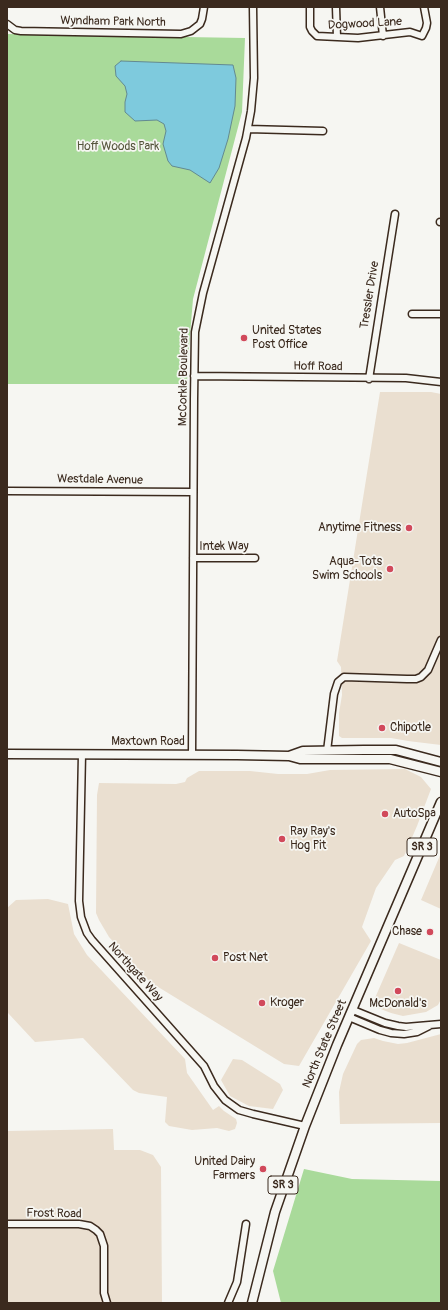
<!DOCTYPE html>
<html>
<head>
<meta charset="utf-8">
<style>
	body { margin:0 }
	#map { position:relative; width:448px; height:1310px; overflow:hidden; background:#f6f6f2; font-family:Pangolin,sans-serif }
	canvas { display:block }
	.frame { position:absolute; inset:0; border:8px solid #3b2a1e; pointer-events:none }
</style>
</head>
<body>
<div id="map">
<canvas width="448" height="1310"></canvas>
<div class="frame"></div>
</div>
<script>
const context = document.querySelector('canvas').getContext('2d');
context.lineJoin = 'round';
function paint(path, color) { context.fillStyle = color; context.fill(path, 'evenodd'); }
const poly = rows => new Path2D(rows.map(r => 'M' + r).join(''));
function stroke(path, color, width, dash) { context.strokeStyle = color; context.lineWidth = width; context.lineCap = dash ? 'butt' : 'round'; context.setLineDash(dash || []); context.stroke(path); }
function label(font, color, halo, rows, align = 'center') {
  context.font = font + ' Pangolin,sans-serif'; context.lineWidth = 3.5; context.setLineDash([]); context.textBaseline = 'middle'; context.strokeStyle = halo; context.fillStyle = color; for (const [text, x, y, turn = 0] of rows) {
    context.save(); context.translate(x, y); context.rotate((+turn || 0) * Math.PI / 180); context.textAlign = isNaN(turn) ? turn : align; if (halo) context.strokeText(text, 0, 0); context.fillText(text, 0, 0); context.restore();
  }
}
paint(poly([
	[380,392,431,392,441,394,441,745,408,741,391,738,342,738,339,736,339,713,342,695,341,667,337,661],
	[405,769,421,777,431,789,417,826,404,856,395,860,376,888,362,927,371,941,299,1066,284,1064,150,982,109,937,99,920,96,913,97,795,99,783,176,784,185,782,187,778,199,771,250,771,278,774,307,774,330,770],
	[441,853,441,909,421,900],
	[48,899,68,904,74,934,87,955,185,1059,187,1073,213,1110,219,1106,224,1111,236,1119,237,1123,235,1129,229,1131,217,1128,192,1130,169,1126,165,1122,167,1097,139,1093,133,1090,83,1038,35,1042,8,1013,7,908,16,900],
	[399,943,441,960,441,999,438,1005,426,1012,403,1016,391,1013,378,1008,375,998],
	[441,1034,441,1123,340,1124,339,1092,343,1074,357,1044,361,1040,374,1038,383,1041,398,1044,407,1043],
	[233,1059,242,1060,280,1084,283,1090,273,1109,249,1106,230,1096,221,1080],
	[113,1129,114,1150,140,1150,153,1155,161,1167,162,1303,7,1303,7,1131]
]), '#eadfd0');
paint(poly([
	[7,34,245,38,242,112,193,299,188,359,187,384,7,384],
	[304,1169,352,1179,441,1181,441,1303,281,1303,273,1271]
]), '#a9da9a');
const water = poly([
	[121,61,233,65,236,78,235,106,228,139,219,168,210,183,190,170,172,166,168,161,163,144,166,131,164,124,157,120,135,121,125,112,125,102,127,94,125,86,116,76,115,66,121,61]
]);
paint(water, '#7ecadd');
stroke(water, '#638a91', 1);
const minor = poly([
	[310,7,310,27,312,31,317,36,358,38,410,32,422,36,426,28,427,23,424,7],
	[336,7,337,37],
	[380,7,383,36],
	[7,24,15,30,21,31,181,34,191,31,200,24,202,19,204,7],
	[248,129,323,131],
	[440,222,441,222],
	[412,314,441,314],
	[194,376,406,378,441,382],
	[369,379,395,214],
	[7,491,193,492],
	[193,558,255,558],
	[327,751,334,694,338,682,344,677,407,679,416,679,421,677,428,670,441,640],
	[82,754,79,901,81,917,87,933,92,940,204,1066,214,1086,225,1100,239,1110,253,1114,305,1126],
	[192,755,194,399,195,332,203,293,246,138,251,111,254,78,253,7],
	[353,1010,385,1023,398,1026,406,1027,441,1024],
	[349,1017,380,1030,391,1033,404,1034,417,1032,429,1026],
	[7,1224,79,1224,90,1226,96,1230,100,1234,104,1246,104,1293,107,1303],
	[228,1303,237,1282,246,1224]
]);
const major = poly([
	[7,754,237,755,289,756,300,759,390,759,441,772],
	[289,756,303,751,364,750,396,750,441,762],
	[252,1303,275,1212,305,1126,337,1045,441,802]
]);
stroke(minor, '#3b2a1e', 9);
stroke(major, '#3b2a1e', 11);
stroke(minor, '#f6f6f2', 6);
stroke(major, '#f6f6f2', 8);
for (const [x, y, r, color] of [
	[244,338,4,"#d1495b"],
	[409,528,4,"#d1495b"],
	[390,569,4,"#d1495b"],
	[382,728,4,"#d1495b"],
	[385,814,4,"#d1495b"],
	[282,839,4,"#d1495b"],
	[430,932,4,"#d1495b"],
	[215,958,4,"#d1495b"],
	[398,991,4,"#d1495b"],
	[262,1003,4,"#d1495b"],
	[263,1169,4,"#d1495b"]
]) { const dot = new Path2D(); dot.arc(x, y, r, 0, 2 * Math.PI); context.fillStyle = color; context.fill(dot); stroke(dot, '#f6f6f2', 1.5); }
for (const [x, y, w] of [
	[422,847,30],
	[283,1185,30]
]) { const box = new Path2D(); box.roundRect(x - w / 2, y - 9, w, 18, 3); context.fillStyle = '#f6f6f2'; context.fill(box); stroke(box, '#3b2a1e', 1); }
label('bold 11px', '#3b2a1e', null, [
	["SR 3",422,847],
	["SR 3",283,1185]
]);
label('12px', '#3b2a1e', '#f6f6f2', [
	["Wyndham Park North",113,22,1],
	["Dogwood Lane",365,24,-3],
	["Tressler Drive",370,295,-81],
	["Hoff Road",318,367,1],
	["McCorkle Boulevard",184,377,-89],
	["Westdale Avenue",100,480,1],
	["Intek Way",224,547],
	["Maxtown Road",148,742],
	["Northgate Way",135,972,48],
	["North State Street",325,1044,-67],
	["Frost Road",54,1214,1]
]);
label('12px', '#56563d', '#f6f6f2', [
	["Hoff Woods Park",118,147]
]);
label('12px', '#3b2a1e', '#f6f6f2', [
	["United States",252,331],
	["Post Office",252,345],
	["Anytime Fitness",401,528,"right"],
	["Aqua-Tots",382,562,"right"],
	["Swim Schools",382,576,"right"],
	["Chipotle",390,728],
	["AutoSpa",393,814],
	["Ray Ray's",290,832],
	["Hog Pit",290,846],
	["Chase",422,932,"right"],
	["Post Net",223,958],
	["Kroger",270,1003],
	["McDonald's",398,1004,"center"],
	["United Dairy",255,1162,"right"],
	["Farmers",255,1176,"right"]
], 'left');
</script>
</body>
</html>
